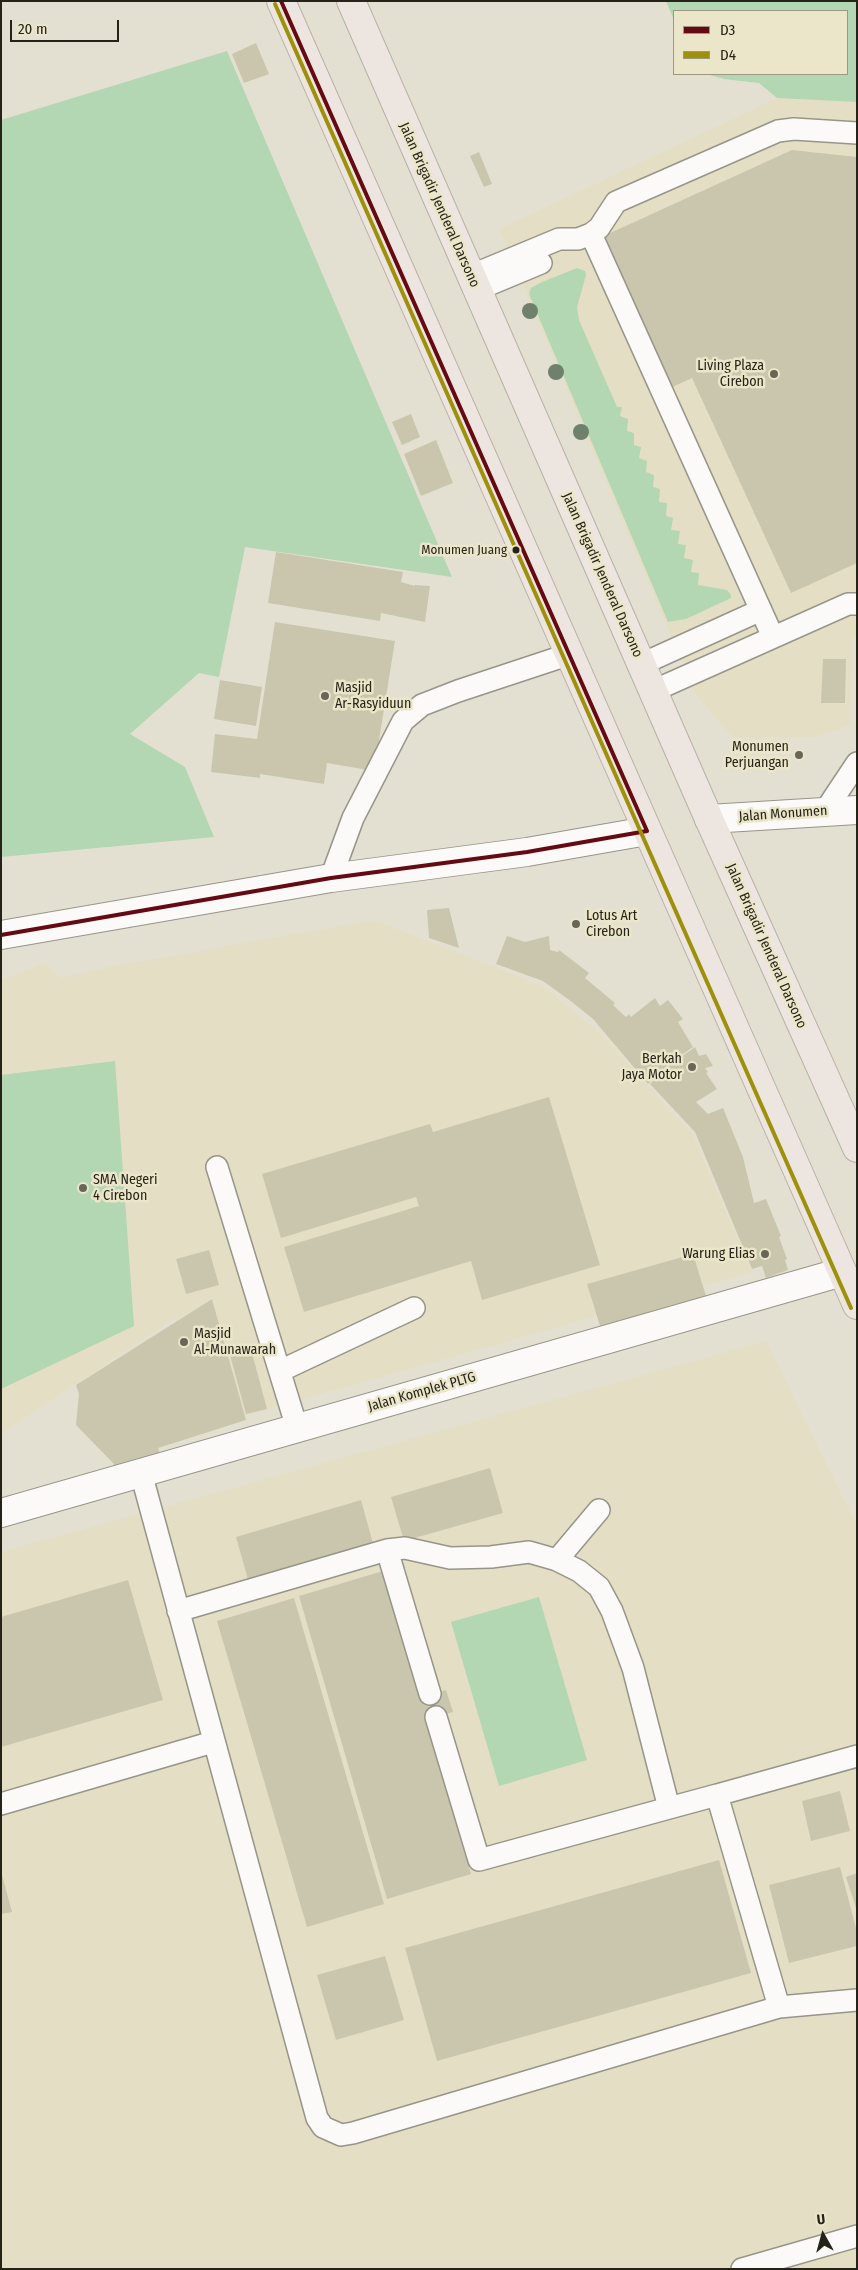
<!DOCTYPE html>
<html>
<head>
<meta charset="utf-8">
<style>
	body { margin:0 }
	#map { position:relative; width:858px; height:2270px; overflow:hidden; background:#e3e0d1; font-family:"Fira Sans Condensed",sans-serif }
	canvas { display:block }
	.frame { position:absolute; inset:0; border:2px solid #252318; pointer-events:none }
	.legend { position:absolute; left:673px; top:10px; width:175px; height:65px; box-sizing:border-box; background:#ebe6c9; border:1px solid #9c9882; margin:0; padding:6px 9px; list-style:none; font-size:15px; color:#252318 }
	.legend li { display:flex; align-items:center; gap:10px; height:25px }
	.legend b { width:25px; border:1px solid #9c9882 }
	.north { position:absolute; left:798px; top:2210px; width:50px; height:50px; -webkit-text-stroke:4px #ebe6c9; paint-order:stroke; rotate:353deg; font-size:14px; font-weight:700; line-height:20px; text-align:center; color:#252318 }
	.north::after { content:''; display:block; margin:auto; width:18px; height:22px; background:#252318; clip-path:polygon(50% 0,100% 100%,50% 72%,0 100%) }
	.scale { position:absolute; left:10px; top:20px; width:109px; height:22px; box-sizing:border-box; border:2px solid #252318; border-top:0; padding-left:6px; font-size:15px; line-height:18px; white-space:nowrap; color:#252318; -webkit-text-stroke:4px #ebe6c9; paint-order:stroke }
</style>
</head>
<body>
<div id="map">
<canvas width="858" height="2270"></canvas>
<div class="frame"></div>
<ul class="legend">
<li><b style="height:6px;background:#650912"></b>D3</li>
<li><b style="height:6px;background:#9d900b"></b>D4</li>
</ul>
<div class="north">U</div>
<div class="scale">20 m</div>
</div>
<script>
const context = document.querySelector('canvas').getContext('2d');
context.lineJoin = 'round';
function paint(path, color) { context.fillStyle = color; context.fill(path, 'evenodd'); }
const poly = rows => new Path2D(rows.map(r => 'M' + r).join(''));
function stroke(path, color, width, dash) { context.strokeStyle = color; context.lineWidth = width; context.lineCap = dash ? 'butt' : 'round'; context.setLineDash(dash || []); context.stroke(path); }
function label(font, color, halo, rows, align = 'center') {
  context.font = font + ' "Fira Sans Condensed",sans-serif'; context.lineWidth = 5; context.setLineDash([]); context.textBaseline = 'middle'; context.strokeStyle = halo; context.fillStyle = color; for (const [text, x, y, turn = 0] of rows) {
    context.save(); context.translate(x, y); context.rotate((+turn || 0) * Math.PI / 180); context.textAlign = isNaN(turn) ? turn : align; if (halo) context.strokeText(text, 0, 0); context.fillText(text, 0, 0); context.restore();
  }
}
paint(poly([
	[777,98,857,102,857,634,853,634,850,725,816,737,733,738,696,695,499,229],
	[374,920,543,986,601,1034,693,1135,752,1272,703,1286,693,1254,587,1284,597,1316,244,1416,212,1298,176,1321,175,1318,1,1434,1,980,44,963,62,978,107,967],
	[766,1341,857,1525,857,2269,1,2269,1,1552]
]), '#e4dfc4');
paint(poly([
	[666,1,857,1,857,102,777,98,759,83,724,79,706,74,847,74,847,11,674,11,674,20],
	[227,51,452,577,245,547,219,677,199,673,130,734,185,767,214,837,1,857,1,120],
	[577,268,585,271,586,275,577,307,579,320,617,407,622,407,620,416,628,419,627,431,634,433,634,445,641,447,639,458,647,461,646,472,654,475,653,487,660,489,659,502,667,503,666,516,673,518,671,530,680,531,678,544,686,545,684,558,693,560,691,572,699,573,698,585,727,590,731,595,731,598,686,619,668,622,529,294,531,288,542,282],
	[115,1061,134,1326,1,1389,1,1075],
	[539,1597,587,1760,499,1786,451,1622]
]), '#b3d6b3');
paint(poly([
	[256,43,269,74,244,83,232,54],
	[792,150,857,157,857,563,791,593,692,378,666,390,597,239],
	[479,152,492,184,484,187,470,156],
	[411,414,420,437,402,445,392,422],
	[436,440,453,483,421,496,404,454],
	[276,552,403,572,401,582,415,586,415,585,430,586,425,622,381,613,380,621,268,603],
	[275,622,395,641,374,771,327,763,324,784,260,774,260,778,211,772,215,734,257,739],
	[823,659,846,659,845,703,821,703],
	[220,680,262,687,256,726,214,719],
	[449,908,459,948,429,938,427,910],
	[507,936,525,942,549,936,550,950,558,952,559,950,589,973,585,978,615,1003,613,1005,626,1017,629,1014,631,1017,655,998,660,1006,668,1000,683,1019,678,1022,693,1047,670,1063,648,1084,593,1019,572,1002,543,981,496,964],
	[695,1047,699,1056,706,1054,713,1066,705,1068,708,1072,706,1073,717,1089,696,1102,708,1114,723,1108,743,1157,754,1203,766,1199,781,1236,779,1237,787,1259,785,1260,788,1270,766,1278,762,1266,752,1269,695,1132,650,1084,671,1064],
	[549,1097,600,1265,482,1300,471,1261,304,1312,284,1247,419,1206,416,1197,281,1238,262,1174,430,1124,433,1132],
	[209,1250,219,1285,186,1294,176,1259],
	[693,1254,706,1296,600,1326,587,1284],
	[212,1299,246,1420,158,1448,161,1456,116,1470,113,1463,76,1425,79,1394,76,1385],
	[251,1349,267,1409,246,1414,230,1355],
	[490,1468,503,1513,404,1541,391,1497],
	[361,1500,374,1547,249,1583,236,1537],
	[383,1571,419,1698,446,1690,453,1712,426,1720,471,1874,387,1899,299,1596],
	[128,1580,163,1700,1,1747,1,1617],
	[294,1598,384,1904,307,1927,217,1621],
	[840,1791,850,1831,811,1841,802,1801],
	[719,1860,751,1973,437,2061,405,1948],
	[840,1867,857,1932,857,1946,789,1963,769,1885],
	[1,1871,12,1912,1,1914],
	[857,1873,857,1908,856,1908,846,1877],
	[385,1956,404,2020,336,2040,317,1975]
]), '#cac6ad');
const lane = poly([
	[591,234,773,637],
	[470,276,559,239,578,239,591,234,599,228,616,202,778,131,794,129,857,133],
	[481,288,541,263],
	[642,664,761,610],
	[653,691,848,604,857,604],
	[825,811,857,763],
	[331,878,353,818,403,721,422,705,458,691,570,654],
	[217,1167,297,1428],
	[280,1371,414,1308],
	[141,1473,317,2118,323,2127,341,2135,353,2133,779,2007,857,2000],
	[387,1550,430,1694],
	[557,1560,599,1510],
	[178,1611,387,1550,405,1548,450,1558,491,1557,529,1552,557,1560,579,1571,599,1587,612,1611,633,1668,669,1808,717,1795,779,2007],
	[436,1717,479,1860,669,1808],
	[717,1795,857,1756],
	[1,1804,213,1742],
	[742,2269,857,2236]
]);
const street = poly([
	[709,819,857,810],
	[1,1513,842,1272]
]);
const secondary = poly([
	[1,935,331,878,527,852,647,831]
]);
const highway = poly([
	[281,1,857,1305],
	[351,1,709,819,857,1148]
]);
stroke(lane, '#979589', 24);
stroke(street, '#979589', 30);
stroke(secondary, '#979589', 30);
stroke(highway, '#b9afa6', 30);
stroke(lane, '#fbfaf8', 21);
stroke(street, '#fbfaf8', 28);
stroke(secondary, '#fbfaf8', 28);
stroke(highway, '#ede5df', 28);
stroke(poly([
	[1,935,331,878,527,852,647,831,281,1]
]), '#650912', 4);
stroke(poly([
	[275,4,851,1308]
]), '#9d900b', 4);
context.fillStyle = '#6f806c';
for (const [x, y] of [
	[530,311],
	[556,372],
	[581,432]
]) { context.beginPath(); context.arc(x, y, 8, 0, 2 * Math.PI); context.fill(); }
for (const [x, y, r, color] of [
	[774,374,5,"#686559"],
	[516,550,4.5,"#252318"],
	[325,696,5,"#686559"],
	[799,755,5,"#686559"],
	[576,924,5,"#686559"],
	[692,1067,5,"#686559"],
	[83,1188,5,"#686559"],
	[765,1254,5,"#686559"],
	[184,1342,5,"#686559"]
]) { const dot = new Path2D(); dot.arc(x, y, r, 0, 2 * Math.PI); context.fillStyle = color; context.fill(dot); stroke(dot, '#ebe6c9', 2); }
label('13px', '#252318', '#ebe6c9', [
	["Monumen Juang",507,550]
], 'right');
label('14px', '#252318', '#ebe6c9', [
	["Jalan Brigadir Jenderal Darsono",439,205,66],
	["Jalan Brigadir Jenderal Darsono",602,575,66],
	["Jalan Monumen",783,814,-4],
	["Jalan Brigadir Jenderal Darsono",766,946,66],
	["Jalan Komplek PLTG",422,1392,-16]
]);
label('14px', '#252318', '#ebe6c9', [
	["Living Plaza",764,366],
	["Cirebon",764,382],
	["Masjid",335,688,"left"],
	["Ar-Rasyiduun",335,704,"left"],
	["Monumen",789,747],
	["Perjuangan",789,763],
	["Lotus Art",586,916,"left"],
	["Cirebon",586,932,"left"],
	["Berkah",682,1059],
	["Jaya Motor",682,1075],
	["SMA Negeri",93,1180,"left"],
	["4 Cirebon",93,1196,"left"],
	["Warung Elias",755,1254],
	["Masjid",194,1334,"left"],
	["Al-Munawarah",194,1350,"left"]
], 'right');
</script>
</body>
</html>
